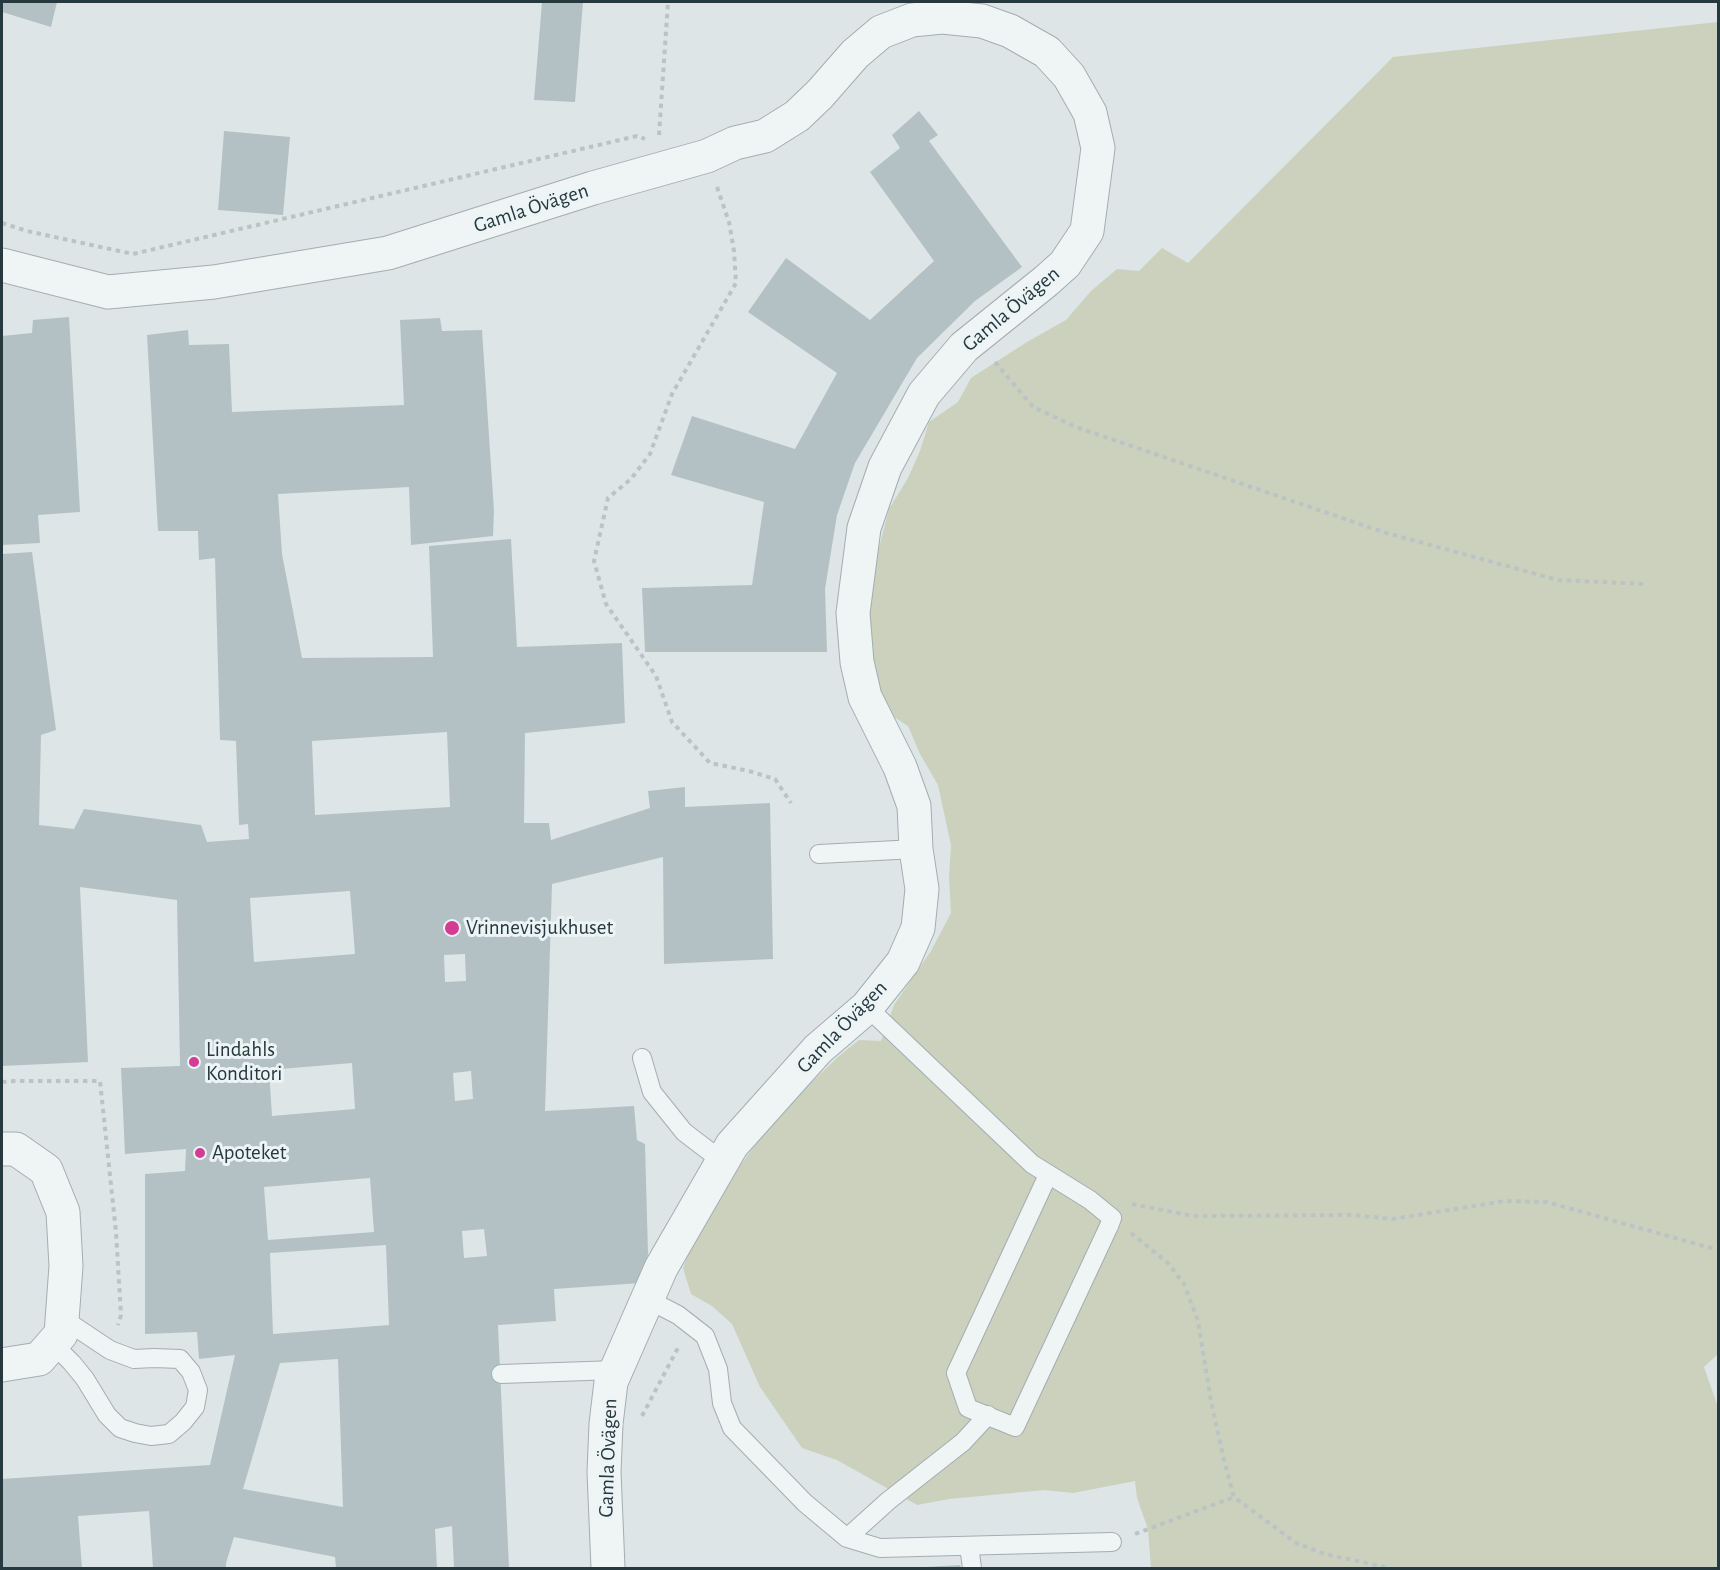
<!DOCTYPE html>
<html>
<head>
<meta charset="utf-8">
<style>
	body { margin:0 }
	#map { position:relative; width:1720px; height:1570px; overflow:hidden; background:#dde5e7; font-family:"Alegreya Sans",sans-serif }
	canvas { display:block }
	.frame { position:absolute; inset:0; border:3px solid #26393e; pointer-events:none }
</style>
</head>
<body>
<div id="map">
<canvas width="1720" height="1570"></canvas>
<div class="frame"></div>
</div>
<script>
const context = document.querySelector('canvas').getContext('2d');
context.lineJoin = 'round';
function paint(path, color) { context.fillStyle = color; context.fill(path, 'evenodd'); }
const poly = rows => new Path2D(rows.map(r => 'M' + r).join(''));
function stroke(path, color, width, dash) { context.strokeStyle = color; context.lineWidth = width; context.lineCap = dash ? 'butt' : 'round'; context.setLineDash(dash || []); context.stroke(path); }
function label(font, color, halo, rows, align = 'center') {
  context.font = font + ' "Alegreya Sans",sans-serif'; context.lineWidth = 6; context.setLineDash([]); context.textBaseline = 'middle'; context.strokeStyle = halo; context.fillStyle = color; for (const [text, x, y, turn = 0] of rows) {
    context.save(); context.translate(x, y); context.rotate((+turn || 0) * Math.PI / 180); context.textAlign = isNaN(turn) ? turn : align; if (halo) context.strokeText(text, 0, 0); context.fillText(text, 0, 0); context.restore();
  }
}
paint(poly([
	[1718,22,1718,1354,1704,1367,1718,1407,1718,1568,1151,1568,1148,1529,1137,1498,1135,1481,1073,1493,1044,1490,949,1499,917,1505,837,1460,802,1448,760,1387,732,1324,712,1306,691,1294,683,1268,692,1244,714,1202,763,1134,790,1103,839,1056,859,1040,881,1041,894,1005,931,951,951,913,949,878,951,845,938,785,920,754,908,726,891,715,876,680,865,644,874,567,889,509,908,478,920,451,929,422,958,402,971,378,1027,342,1066,320,1091,291,1117,269,1139,271,1162,248,1188,263,1393,57]
]), '#cbd1bd');
paint(poly([
	[2,2,57,2,51,27,2,12],
	[542,2,583,2,575,102,534,100],
	[919,111,938,135,929,141,1022,267,975,301,917,358,855,463,837,515,825,589,827,652,645,652,642,588,752,585,764,502,671,475,692,416,795,449,837,373,748,312,786,258,870,320,934,261,870,172,900,148,892,135],
	[224,131,290,137,283,215,218,210],
	[69,317,80,512,38,515,40,543,2,545,2,336,32,333,33,320],
	[440,318,442,331,482,330,494,511,493,536,411,545,409,487,278,494,282,554,302,658,433,657,429,546,511,539,517,647,622,643,625,723,525,733,524,823,549,823,551,840,650,808,648,791,685,787,685,807,770,803,773,959,664,964,663,857,552,884,545,1111,634,1106,637,1140,645,1144,648,1254,641,1283,554,1289,556,1321,498,1325,509,1568,454,1568,452,1526,435,1529,437,1568,336,1568,335,1557,234,1537,226,1563,226,1568,153,1568,149,1511,78,1516,82,1568,2,1568,2,1479,210,1465,235,1355,199,1359,197,1332,145,1334,145,1174,185,1171,186,1149,125,1154,121,1068,180,1066,177,900,80,887,88,1062,2,1066,2,554,32,552,56,730,41,735,39,825,74,829,84,809,201,825,207,842,249,839,248,824,239,825,236,741,220,740,215,558,199,560,198,531,158,531,147,335,188,330,189,345,229,344,232,412,404,405,400,320],
	[447,732,450,807,315,815,312,741],
	[350,891,355,954,254,962,250,898],
	[465,954,466,981,445,982,444,955],
	[352,1063,355,1109,272,1116,269,1070],
	[471,1071,473,1099,455,1101,453,1073],
	[370,1178,374,1232,268,1240,264,1187],
	[484,1229,487,1256,464,1258,462,1231],
	[386,1245,389,1325,273,1334,270,1253],
	[338,1359,343,1507,243,1489,280,1363],
	[960,1565,961,1568,925,1568,925,1567]
]), '#b4c1c4');
const service = poly([
	[819,854,916,849],
	[867,1007,1032,1164,1090,1200,1112,1218,1109,1226,1015,1427,968,1408,956,1373,1048,1175],
	[642,1058,652,1092,684,1132,722,1161],
	[647,1299,678,1315,705,1336,718,1369,722,1403,732,1428,805,1503,847,1538,880,1548,1112,1542],
	[52,1343,72,1363,85,1379,107,1415,120,1428,135,1433,151,1436,169,1434,183,1422,195,1407,198,1390,191,1372,180,1359,154,1358,134,1359,110,1350,62,1318],
	[501,1374,616,1370],
	[847,1538,888,1501,963,1442,988,1415],
	[969,1546,972,1568]
]);
const minor = poly([
	[2,265,108,292,214,282,388,253,593,188,707,156,735,143,765,136,797,116,820,94,855,54,881,32,912,20,942,17,982,21,1010,31,1047,52,1069,76,1090,113,1098,148,1087,231,1065,264,1046,281,964,347,924,394,885,467,864,528,853,613,857,662,865,697,900,767,914,806,916,849,922,889,918,928,903,962,867,1007,818,1049,732,1145,661,1268,611,1382,606,1424,604,1472,608,1568],
	[2,1149,16,1149,46,1170,63,1212,66,1266,61,1334,39,1359,2,1365]
]);
stroke(service, '#a2aeb1', 20);
stroke(minor, '#a2aeb1', 35);
stroke(poly([
	[659,135,668,2],
	[717,187,729,222,734,251,736,283,672,394,650,454,631,479,608,498,594,561,606,604,656,676,672,722,710,763,749,771,775,779,791,803],
	[2,223,27,231,133,254,637,136,645,139],
	[995,362,1033,407,1076,427,1383,532,1558,580,1645,584],
	[2,1082,14,1081,100,1081,116,1232,121,1315,118,1325],
	[1132,1204,1193,1216,1353,1215,1393,1219,1505,1201,1547,1202,1707,1247,1718,1249],
	[1131,1233,1168,1263,1184,1284,1198,1321,1211,1401,1224,1460,1234,1497,1296,1543,1325,1554,1389,1568],
	[642,1416,679,1346],
	[1135,1534,1234,1497]
]), '#bbc3c5', 4, [4.5, 4.5]);
stroke(service, '#eff4f5', 18);
stroke(minor, '#eff4f5', 33);
for (const [x, y, r, color] of [
	[452,928,8,"#d23c93"],
	[194,1062,6,"#d23c93"],
	[200,1153,6,"#d23c93"]
]) { const dot = new Path2D(); dot.arc(x, y, r, 0, 2 * Math.PI); context.fillStyle = color; context.fill(dot); stroke(dot, '#ecf4f5', 2); }
label('21px', '#26393e', '#ecf4f5', [
	["Gamla Övägen",531,208,-18],
	["Gamla Övägen",1011,309,-40],
	["Gamla Övägen",842,1027,-46],
	["Gamla Övägen",608,1458,-88]
]);
label('21px', '#26393e', '#ecf4f5', [
	["Vrinnevisjukhuset",466,928],
	["Lindahls",206,1050],
	["Konditori",206,1074],
	["Apoteket",212,1153]
], 'left');
</script>
</body>
</html>
